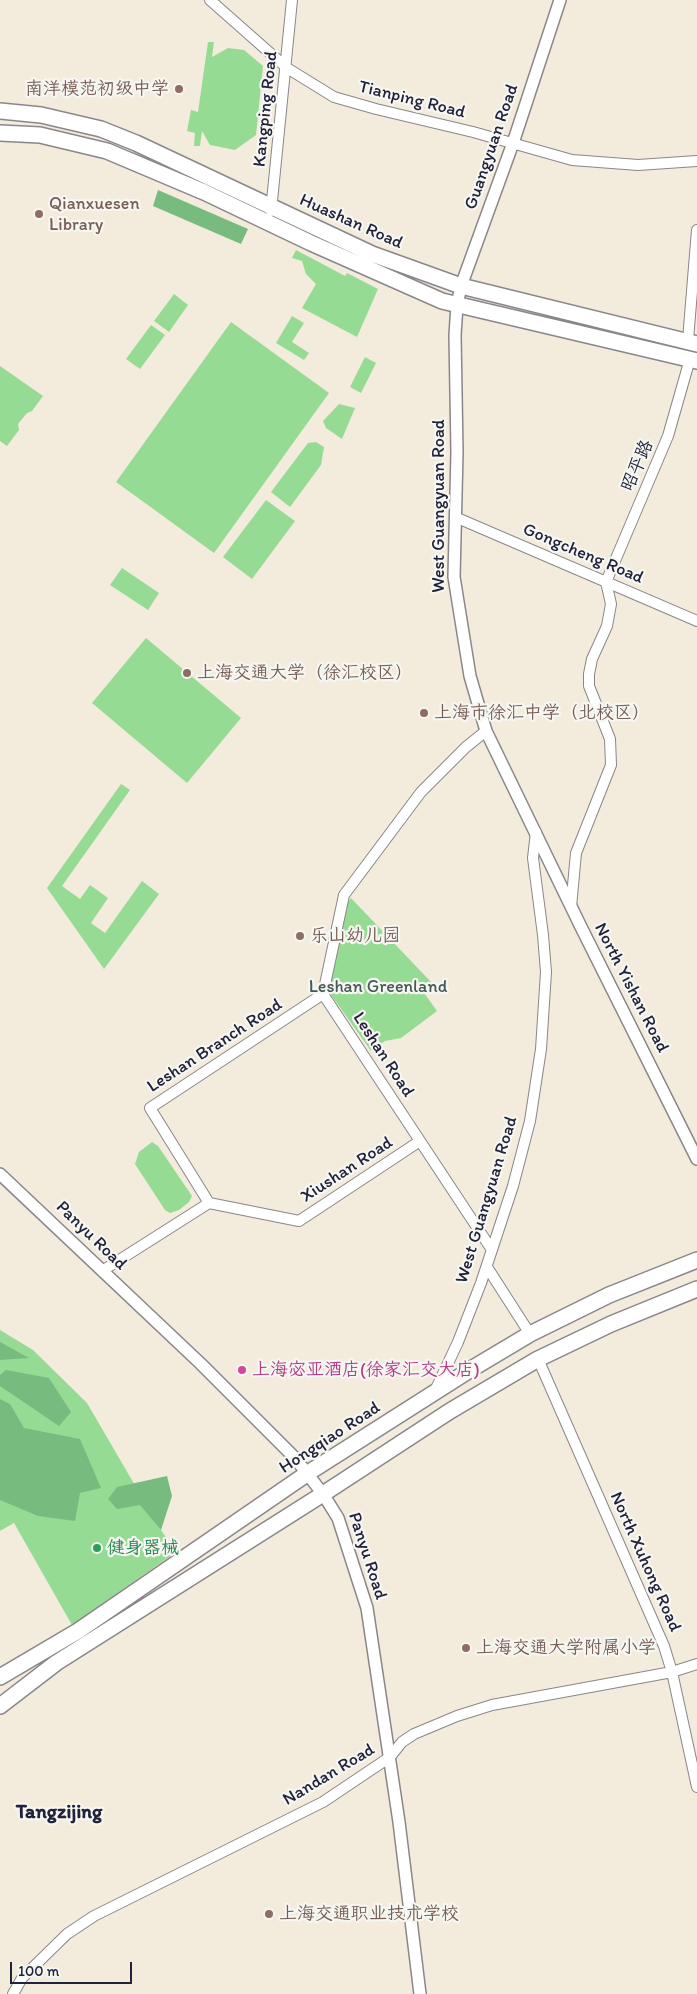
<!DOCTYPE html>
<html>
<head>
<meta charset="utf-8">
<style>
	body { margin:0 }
	#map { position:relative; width:697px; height:1994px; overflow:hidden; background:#f3ebdb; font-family:Itim,sans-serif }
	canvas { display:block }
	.scale { position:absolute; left:10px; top:1962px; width:122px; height:22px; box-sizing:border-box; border:2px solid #22223b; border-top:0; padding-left:6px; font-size:15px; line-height:18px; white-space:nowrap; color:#22223b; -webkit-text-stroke:4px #f6f6f2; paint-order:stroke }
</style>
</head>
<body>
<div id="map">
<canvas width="697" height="1994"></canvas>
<div class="scale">100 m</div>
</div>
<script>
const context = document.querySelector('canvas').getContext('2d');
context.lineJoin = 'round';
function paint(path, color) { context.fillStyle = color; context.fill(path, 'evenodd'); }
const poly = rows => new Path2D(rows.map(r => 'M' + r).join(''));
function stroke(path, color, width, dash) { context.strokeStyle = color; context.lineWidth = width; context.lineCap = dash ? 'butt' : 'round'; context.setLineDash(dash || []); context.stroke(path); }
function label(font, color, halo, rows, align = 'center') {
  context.font = font + ' Itim,"LXGW WenKai TC",sans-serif'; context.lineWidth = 4.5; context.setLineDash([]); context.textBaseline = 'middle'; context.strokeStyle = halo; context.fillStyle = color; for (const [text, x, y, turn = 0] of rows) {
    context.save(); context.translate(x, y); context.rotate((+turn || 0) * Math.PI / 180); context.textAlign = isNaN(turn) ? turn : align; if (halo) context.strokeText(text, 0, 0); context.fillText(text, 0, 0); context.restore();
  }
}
paint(poly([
	[208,42,214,42,212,57,228,48,244,50,263,66,256,135,235,150,210,145,202,131,200,146,194,146,195,133,187,131,191,110,198,112],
	[296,250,345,276,347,273,378,289,357,337,302,308,316,284,306,274,302,261,292,258],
	[174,294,188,305,169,332,154,321],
	[292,316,304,323,292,342,309,353,304,360,276,343],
	[231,322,329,393,214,553,116,482],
	[151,325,165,335,140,369,126,359],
	[365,357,376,363,361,393,350,387],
	[0,366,43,396,32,411,27,413,18,424,19,430,7,446,0,441],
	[339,404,355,408,342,439,326,428,323,421],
	[316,442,324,447,321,465,290,507,271,492,308,443],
	[266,500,295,521,252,579,223,557],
	[122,568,159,593,148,610,110,585],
	[146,638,241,718,187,783,92,703],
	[121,784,130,790,62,886,80,899,90,885,108,898,91,923,105,933,142,881,159,894,104,969,47,888],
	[351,898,431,982,422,990,437,1011,401,1038,385,1041,371,1051,329,992,348,902],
	[152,1142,158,1146,192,1196,189,1202,179,1210,170,1213,165,1210,135,1164,139,1152],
	[0,1330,33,1350,87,1403,161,1530,176,1552,72,1625,14,1523,0,1531]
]), '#96db94');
paint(poly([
	[158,190,248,229,241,244,153,206],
	[0,1342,29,1358,0,1360],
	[6,1370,49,1378,71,1412,59,1426,0,1386,0,1375],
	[0,1399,10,1404,24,1428,80,1439,101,1488,80,1493,75,1521,38,1516,0,1500],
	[167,1476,172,1496,161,1530,140,1505,117,1509,108,1499,117,1487]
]), '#78bb7e');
const minor = poly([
	[210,0,287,68,334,97,376,109,473,132,572,160,638,165,697,161],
	[271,211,292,0],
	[688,340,697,230],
	[455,517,697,621],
	[486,731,466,747,421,792,344,895,323,994,492,1250],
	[571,907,576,853,611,765,610,739,589,686,589,674,592,659,607,626,611,604,606,582,668,436,690,359],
	[209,1203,150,1108,323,994],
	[487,1267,530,1334],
	[102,1271,209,1203,299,1221,420,1141],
	[538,1359,664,1646,672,1672,697,1787],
	[434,1393,458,1342,481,1283,513,1186,530,1121,541,1049,546,972,543,935,533,858,536,832],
	[13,1994,22,1978,67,1934,94,1916,323,1802,390,1757,402,1742,414,1734,457,1716,492,1705,672,1672,697,1664]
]);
const tertiary = poly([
	[560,0,513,143,461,286,457,305,455,335,457,452,454,577,470,676,486,731,581,927,697,1159],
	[0,1174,201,1364,295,1458,323,1494,338,1518,367,1608,399,1822,420,1994]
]);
const primary = poly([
	[0,111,41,115,101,129,136,143,372,254,461,286,697,344],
	[0,133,40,135,107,151,204,192,311,243,442,301,697,361],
	[0,1677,78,1631,308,1473,473,1368,530,1334,609,1295,697,1260],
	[0,1706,56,1663,323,1494,450,1411,538,1359,611,1324,697,1289]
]);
stroke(minor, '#8a868b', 12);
stroke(tertiary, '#8a868b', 14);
stroke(primary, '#8a868b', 18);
stroke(minor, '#fff', 10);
stroke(tertiary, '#fff', 11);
stroke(primary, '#fff', 15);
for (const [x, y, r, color] of [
	[179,89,5,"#8d6e63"],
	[39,214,5,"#8d6e63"],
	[187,673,5,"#8d6e63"],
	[424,713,5,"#8d6e63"],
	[300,936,5,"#8d6e63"],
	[242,1370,5,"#d1479c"],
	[97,1548,5,"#2e9e5b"],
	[466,1648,5,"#8d6e63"],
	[269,1914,5,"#8d6e63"]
]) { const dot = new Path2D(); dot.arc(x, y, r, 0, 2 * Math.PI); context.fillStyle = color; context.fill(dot); stroke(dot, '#f6f6f2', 2); }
label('18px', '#785e54', '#f6f6f2', [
	["南洋模范初级中学",169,89,"right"],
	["Qianxuesen",49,204],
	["Library",49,225],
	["上海交通大学（徐汇校区）",197,673],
	["上海市徐汇中学（北校区）",434,713],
	["乐山幼儿园",310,936],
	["上海交通大学附属小学",476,1648],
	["上海交通职业技术学校",279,1914]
], 'left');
label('18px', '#22223b', '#f6f6f2', [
	["Tianping Road",412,100,14],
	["Kangping Road",266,109,-84],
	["Guangyuan Road",492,147,-71],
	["Huashan Road",351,222,24],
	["昭平路",638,466,-67],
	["West Guangyuan Road",439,506,-90],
	["Gongcheng Road",583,554,23],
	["North Yishan Road",631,988,63],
	["Leshan Branch Road",215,1046,-33],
	["Leshan Road",383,1055,57],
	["Xiushan Road",347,1170,-33],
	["West Guangyuan Road",487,1200,-73],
	["Panyu Road",91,1236,44],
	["Hongqiao Road",330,1438,-33],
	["Panyu Road",367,1556,72],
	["North Xuhong Road",645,1562,66],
	["Nandan Road",329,1775,-31]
]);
label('18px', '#455a56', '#f6f6f2', [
	["Leshan Greenland",378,987]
]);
label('18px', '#b23c85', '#f6f6f2', [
	["上海宓亚酒店(徐家汇交大店)",252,1370]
], 'left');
label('18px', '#27864d', '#f6f6f2', [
	["健身器械",107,1548]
], 'left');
label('bold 20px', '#22223b', '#f6f6f2', [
	["Tangzijing",59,1813]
]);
</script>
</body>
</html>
